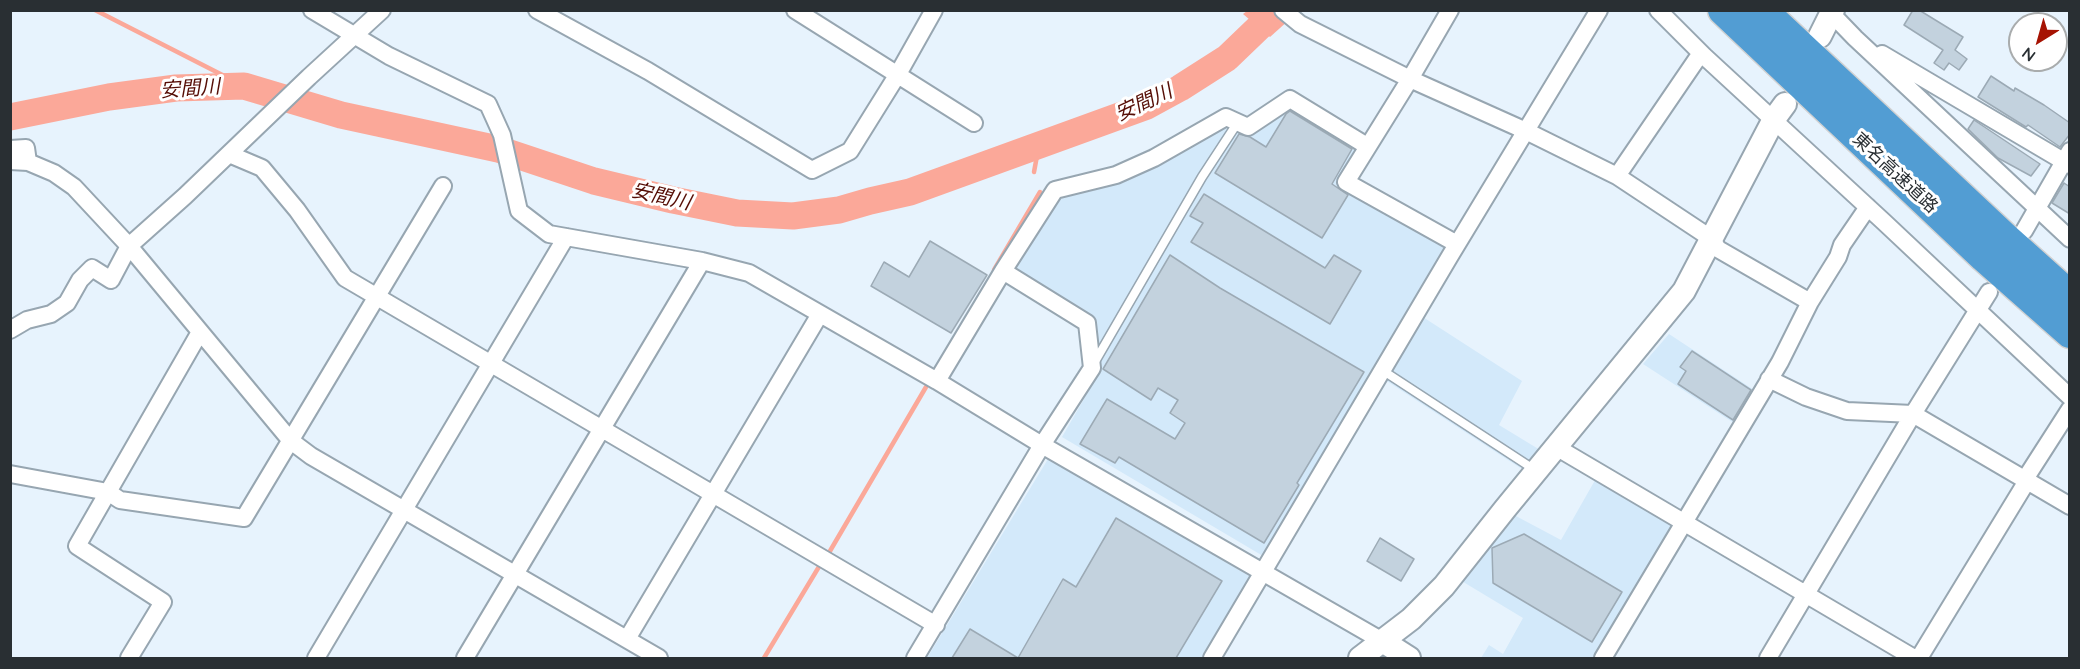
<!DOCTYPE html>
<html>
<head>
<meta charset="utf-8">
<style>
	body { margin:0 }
	#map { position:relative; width:2080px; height:669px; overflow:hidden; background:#e7f3fd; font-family:Quicksand,sans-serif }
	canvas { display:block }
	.frame { position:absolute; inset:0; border:12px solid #292f33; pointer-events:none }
	.north { position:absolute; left:2008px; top:12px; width:60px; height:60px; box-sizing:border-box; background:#fff; border:2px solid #a9acad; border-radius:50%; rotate:217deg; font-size:16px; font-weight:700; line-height:24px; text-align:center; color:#292f33 }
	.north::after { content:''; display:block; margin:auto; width:21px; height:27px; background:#a61303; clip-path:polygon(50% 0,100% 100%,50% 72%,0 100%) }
</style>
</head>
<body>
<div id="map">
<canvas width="2080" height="669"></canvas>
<div class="frame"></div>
<div class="north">N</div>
</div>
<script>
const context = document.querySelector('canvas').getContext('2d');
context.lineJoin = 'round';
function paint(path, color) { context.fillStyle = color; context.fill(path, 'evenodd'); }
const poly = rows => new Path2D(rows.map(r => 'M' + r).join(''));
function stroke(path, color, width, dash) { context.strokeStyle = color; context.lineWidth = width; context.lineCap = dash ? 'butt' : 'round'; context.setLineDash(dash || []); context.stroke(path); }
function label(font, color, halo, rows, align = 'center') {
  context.font = font + ' Quicksand,"Noto Sans JP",sans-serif'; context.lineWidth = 6; context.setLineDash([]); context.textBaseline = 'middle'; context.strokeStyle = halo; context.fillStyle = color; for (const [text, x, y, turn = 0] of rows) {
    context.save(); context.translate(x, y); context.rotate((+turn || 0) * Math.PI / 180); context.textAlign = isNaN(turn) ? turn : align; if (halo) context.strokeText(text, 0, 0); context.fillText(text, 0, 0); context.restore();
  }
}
paint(poly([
	[1290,105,1360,147,1341,184,1448,249,1412,310,1522,381,1499,425,1545,453,1528,473,1373,372,1263,556,1062,437,1099,373,1091,314,1014,270,1058,197,1227,122,1240,129],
	[1669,334,1757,392,1737,425,1643,364],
	[1048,459,1251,577,1204,658,927,658],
	[1598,475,1677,523,1593,658,1481,658,1489,645,1503,654,1523,618,1460,580,1514,515,1561,540]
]), '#d3e9fa');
paint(poly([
	[1247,11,1299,11,1270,37,1243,14]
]), '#fba899');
stroke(poly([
	[95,10,244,86],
	[1034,172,1039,145],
	[994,270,1040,192],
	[830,551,926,387],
	[764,658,820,565]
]), '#fba899', 4.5);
stroke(poly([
	[10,117,109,97,176,88,244,86,341,115,498,149,594,181,673,200,737,213,793,216,839,210,870,201,910,192,1147,106,1180,88,1227,58,1277,10]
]), '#fba899', 27);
const building = poly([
	[1913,10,1919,10,1963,37,1955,50,1967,59,1959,70,1949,63,1944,70,1934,63,1943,50,1904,25,1913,10],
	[1991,76,2014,91,2015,88,2044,105,2070,123,2070,134,2060,147,2028,125,2026,127,1978,97,1991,76],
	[1290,111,1352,149,1332,184,1348,195,1322,238,1215,173,1239,134,1250,137,1266,147,1286,114,1290,111],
	[1974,120,2040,164,2031,176,1998,158,1968,129,1974,120],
	[2064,183,2070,187,2070,214,2052,203,2064,183],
	[1204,194,1325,268,1334,255,1361,271,1330,324,1191,242,1203,223,1190,216,1204,194],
	[930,241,987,275,951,333,871,286,884,262,909,277,930,241],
	[1170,255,1220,288,1364,372,1297,483,1299,485,1264,543,1119,457,1115,463,1080,444,1107,399,1175,439,1185,423,1170,413,1178,400,1158,388,1151,400,1103,369,1170,255],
	[1692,351,1751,390,1733,420,1678,384,1686,371,1680,367,1692,351],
	[1116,518,1222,581,1176,658,952,658,970,629,1018,658,1063,579,1076,587,1116,518],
	[1524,534,1622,592,1592,642,1493,583,1492,548,1524,534],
	[1380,538,1414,559,1401,581,1367,561,1380,538]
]);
paint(building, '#c3d2de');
stroke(building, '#9caab5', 1.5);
const lane = poly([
	[1093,365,1202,177,1238,122],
	[1382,370,1535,470]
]);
const street = poly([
	[312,10,389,56,488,104,502,135,519,211,549,234,702,261,749,273,937,381,1042,445,1384,642],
	[537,10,648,71,812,170,850,151,898,74,934,10],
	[795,10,974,123],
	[1283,10,1300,24,1410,79,1526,131,1617,176,1712,239,1718,249,1810,302],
	[1450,10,1410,79,1346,182,1457,244],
	[1658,10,1704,56,1884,222,2070,397],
	[1828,10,1855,38,2070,239],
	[1882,54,2070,165],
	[10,149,26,148,28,162],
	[229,154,262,168,297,210,345,278,936,625],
	[10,161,28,162,54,173,74,187,129,246,291,441,311,456,659,658],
	[1617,176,1701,53],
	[2024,231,2070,151],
	[10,330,27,320,51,314,67,303,80,280,92,268,111,280,129,246,185,196,309,77,382,10],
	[1769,379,1806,397,1847,411,1913,414,2070,506],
	[937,381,1003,271,1055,190,1116,175,1154,158,1226,117,1248,127,1290,99,1367,146],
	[1556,447,1914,658],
	[10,474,108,492,200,332],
	[627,639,820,314],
	[129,658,163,602,77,546,108,492,120,500,244,518,443,186],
	[316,658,566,237],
	[465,658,702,261],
	[915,658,1042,445,1092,368,1087,323,1003,271],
	[1212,658,1450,256,1599,10],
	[1603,658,1780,362,1810,302,1838,257,1842,245,1868,207],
	[1768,658,1913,414,1989,292],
	[1919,658,2027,481,2027,476,2070,409]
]);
const secondary = poly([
	[1820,36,1833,10],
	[1384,642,1409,658],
	[1360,658,1411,619,1444,586,1505,509,1684,291,1774,119,1785,104]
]);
const highway = poly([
	[1723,10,1984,257,2070,333],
	[1762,10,2003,236,2070,296]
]);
stroke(lane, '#97a6b1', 11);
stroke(street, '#97a6b1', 20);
stroke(secondary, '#97a6b1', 26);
stroke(highway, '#d0d1d2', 33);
stroke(lane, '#fff', 8);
stroke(street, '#fff', 16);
stroke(secondary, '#fff', 22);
stroke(highway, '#529dd3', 30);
label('18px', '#292f33', '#fff', [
	["東名高速道路",1895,173,43]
]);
label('italic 20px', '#560e06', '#fff', [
	["安間川",190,89,-4],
	["安間川",1144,103,-25],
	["安間川",661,197,13]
]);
</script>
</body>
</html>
